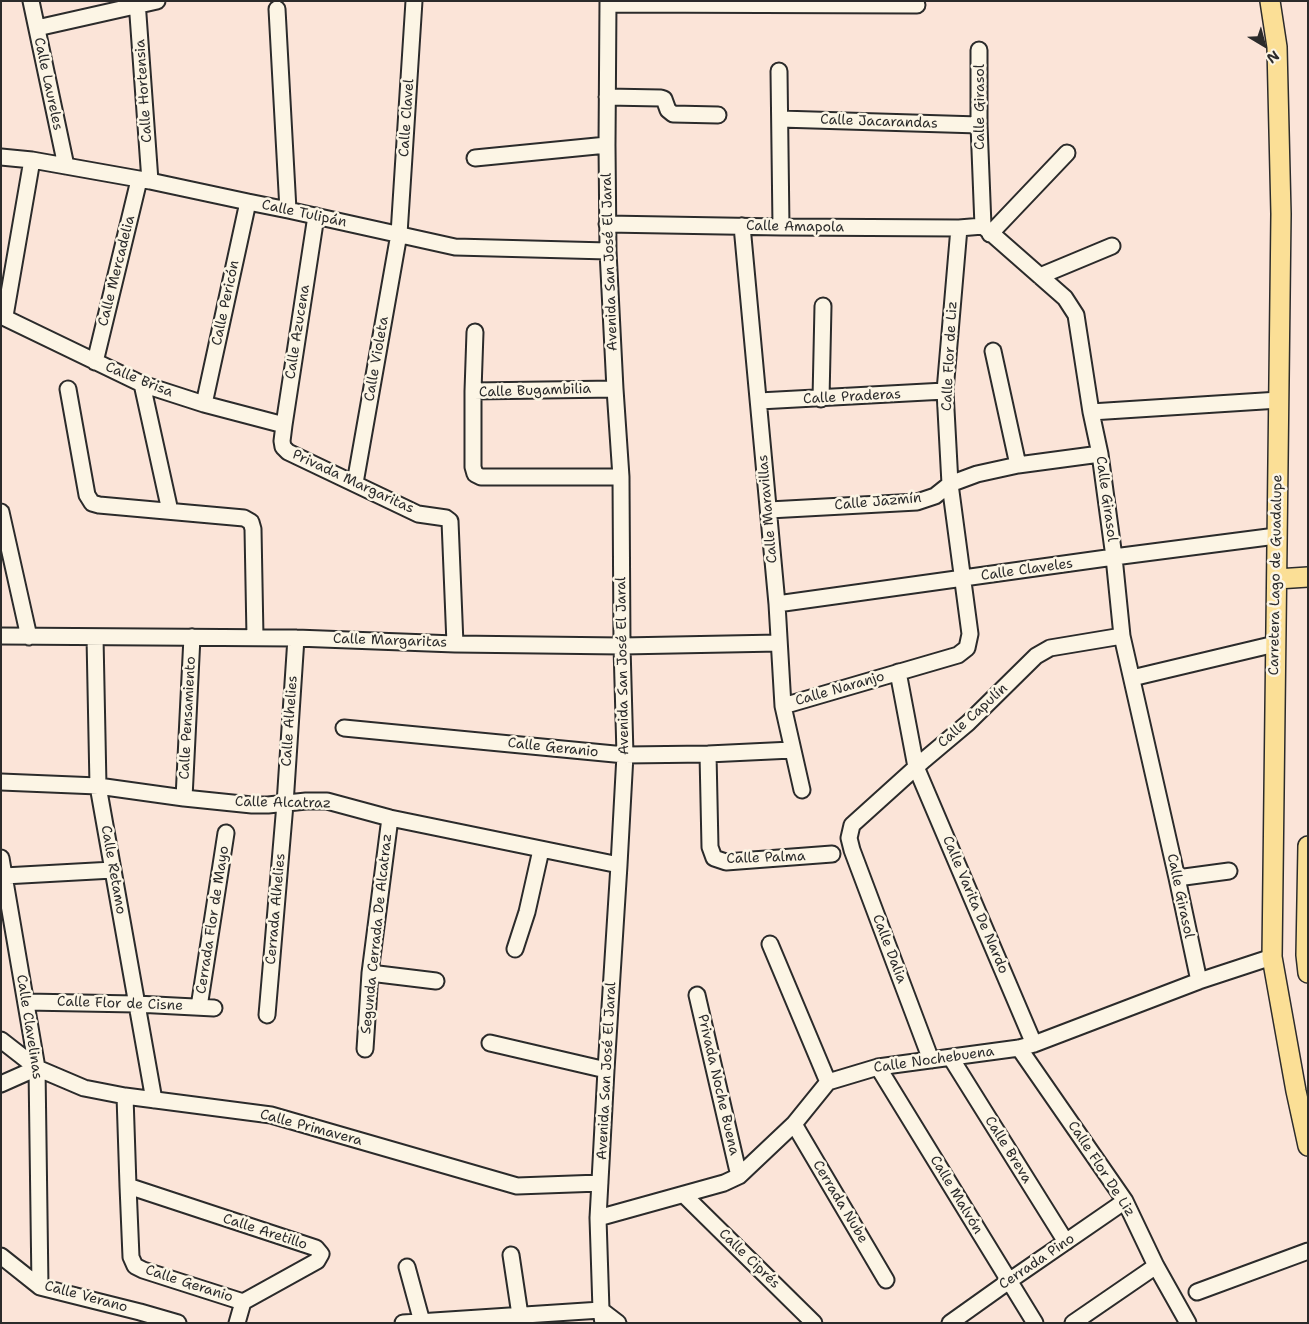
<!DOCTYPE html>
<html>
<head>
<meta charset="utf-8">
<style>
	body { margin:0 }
	#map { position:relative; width:1309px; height:1324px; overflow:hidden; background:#fbe4d8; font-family:"Shantell Sans",sans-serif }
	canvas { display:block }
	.frame { position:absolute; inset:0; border:2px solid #2b2b2b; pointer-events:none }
	.north { position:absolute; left:1239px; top:20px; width:50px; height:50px; -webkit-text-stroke:4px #fcf5e5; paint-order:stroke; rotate:143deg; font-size:14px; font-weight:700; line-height:20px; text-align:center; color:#2b2b2b }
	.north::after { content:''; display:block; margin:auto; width:18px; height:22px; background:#2b2b2b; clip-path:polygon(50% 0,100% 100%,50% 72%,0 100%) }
</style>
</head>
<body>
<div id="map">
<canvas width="1309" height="1324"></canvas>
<div class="frame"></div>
<div class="north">N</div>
</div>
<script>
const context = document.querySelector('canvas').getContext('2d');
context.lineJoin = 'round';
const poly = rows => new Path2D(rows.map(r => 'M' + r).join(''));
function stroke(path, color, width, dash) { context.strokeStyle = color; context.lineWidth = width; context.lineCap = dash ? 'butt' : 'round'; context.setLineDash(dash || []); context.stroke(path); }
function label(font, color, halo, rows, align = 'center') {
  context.font = font + ' "Shantell Sans",sans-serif'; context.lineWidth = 5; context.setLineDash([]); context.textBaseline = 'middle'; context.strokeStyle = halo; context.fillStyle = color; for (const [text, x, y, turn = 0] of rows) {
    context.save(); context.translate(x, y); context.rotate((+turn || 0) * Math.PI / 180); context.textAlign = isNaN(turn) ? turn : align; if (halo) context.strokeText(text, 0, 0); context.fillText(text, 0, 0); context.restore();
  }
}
const minor = poly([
	[31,1,66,166],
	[137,1,150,181],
	[608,4,917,5],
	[277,9,288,210],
	[37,28,157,1],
	[979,50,979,125,983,226,1065,298,1076,315,1091,412,1100,454,1114,557,1122,636,1177,878,1199,981],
	[779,71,781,227],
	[607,97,661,98,664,99,668,110,673,114,718,115],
	[780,119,979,125],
	[1,157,32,160,150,181,248,202,288,210,455,247,608,251],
	[475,158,607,145],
	[316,216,284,425,282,441,283,447,288,452,418,514,446,518,450,521,455,644],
	[607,224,781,227,959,228,983,226],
	[742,226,777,604,783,706,802,790],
	[990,234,1067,153],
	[1040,276,1112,246],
	[1,316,142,384,204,404,284,425],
	[5,316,32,160],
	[475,332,473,391,473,467,475,474,481,477,621,477],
	[993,351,1018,465],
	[95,362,139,180],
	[142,384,170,511],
	[68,389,87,495,92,503,99,505,244,518,251,522,253,529,255,637],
	[473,391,615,389],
	[821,399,823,306],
	[759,401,945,391],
	[204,404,248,202],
	[1091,412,1279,400],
	[355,483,399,234,414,1],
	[769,510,917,502,935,496,950,484,977,474,1018,465,1100,454],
	[1,512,29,637],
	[777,604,1114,557,1276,536],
	[1,636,296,638,455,644,622,646,779,643],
	[95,637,98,786,154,1100],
	[898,672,916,767,1034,1044],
	[1132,678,1275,644],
	[783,706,958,655,967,648,970,634,950,484,945,391,959,228],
	[344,728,625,755,708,754,792,750],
	[708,754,710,847,714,858,726,862,832,854],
	[1,782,98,786,184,798,252,805,268,805,306,801,327,801,390,818,619,865],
	[184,798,192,637],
	[1,858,37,1068,40,1287],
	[4,876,113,870],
	[1177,878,1229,871],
	[770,944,828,1082],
	[515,949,527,912,541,850],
	[370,973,436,981],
	[697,995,739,1176],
	[26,1002,136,1004,214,1008],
	[199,1007,226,833],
	[267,1015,285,804,296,638],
	[1,1040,37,1068,84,1088,125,1096,271,1115,517,1186,600,1183],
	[490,1043,606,1070],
	[1019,1048,1125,1201,1156,1266,1188,1323],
	[365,1049,370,973,390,818],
	[951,1058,1066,1242],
	[931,1060,852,850,849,838,852,825,924,760,968,723,1036,656,1050,648,1122,636],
	[878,1067,1035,1323],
	[1,1084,37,1068],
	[125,1096,128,1186,131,1257,135,1266,143,1270,243,1302],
	[794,1124,886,1280],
	[128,1186,316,1248,321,1254,317,1261,243,1302,237,1323],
	[684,1195,814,1323],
	[598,1218,724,1183,739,1176,794,1124,828,1082,878,1067,1019,1048,1034,1044,1199,981,1272,957],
	[511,1255,520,1315],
	[1,1256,40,1287,140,1312,178,1323],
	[407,1267,422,1322],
	[1197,1292,1308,1251],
	[601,1310,618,1323],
	[403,1323,601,1310],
	[603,1323,601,1310,598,1218,606,1070,619,865,625,755,622,646,621,477,615,389,608,251,607,145,608,1],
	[950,1323,1009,1281,1125,1201],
	[1073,1323,1156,1266]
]);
const major = poly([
	[1270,1,1277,47,1281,214,1272,957,1296,1091,1308,1146],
	[1277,579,1308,577],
	[1308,846,1306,955,1308,973]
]);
stroke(minor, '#2b2b2b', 19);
stroke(major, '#2b2b2b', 22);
stroke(minor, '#fcf5e5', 15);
stroke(major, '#fbdf96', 19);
label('14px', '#2b2b2b', '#fcf5e5', [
	["Calle Laureles",48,84,78],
	["Calle Hortensia",144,91,-94],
	["Calle Girasol",980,107,-90],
	["Calle Clavel",407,118,-86],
	["Calle Jacarandas",879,122,2],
	["Calle Tulipán",304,214,12],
	["Calle Amapola",795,227,1],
	["Avenida San José El Jaral",610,262,-92],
	["Calle Mercadelia",117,271,-76],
	["Calle Pericón",226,303,-78],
	["Calle Azucena",298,332,-81],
	["Calle Flor de Liz",950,356,-87],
	["Calle Violeta",377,359,-80],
	["Calle Brisa",139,380,22],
	["Calle Bugambilia",535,391,-2],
	["Calle Praderas",852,397,-3],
	["Privada Margaritas",353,482,25],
	["Calle Girasol",1106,499,82],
	["Calle Jazmín",878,502,-5],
	["Calle Maravillas",768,509,-95],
	["Calle Claveles",1027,570,-8],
	["Carretera Lago de Guadalupe",1276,575,-89],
	["Calle Margaritas",390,641,2],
	["Avenida San José El Jaral",623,666,-91],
	["Calle Naranjo",840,689,-16],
	["Calle Capulín",973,716,-42],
	["Calle Pensamiento",188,718,-87],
	["Calle Alhelies",290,721,-86],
	["Calle Geranio",553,748,6],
	["Calle Alcatraz",283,803,1],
	["Calle Palma",766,858,-2],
	["Calle Retamo",113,870,80],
	["Calle Girasol",1180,896,78],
	["Calle Varita De Nardo",975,905,67],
	["Cerrada Alhelies",276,909,-85],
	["Cerrada Flor de Mayo",213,920,-81],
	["Segunda Cerrada De Alcatraz",377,934,-84],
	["Calle Dalia",889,949,69],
	["Calle Flor de Cisne",120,1004,2],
	["Calle Clavelinas",29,1027,81],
	["Calle Nochebuena",934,1060,-8],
	["Avenida San José El Jaral",607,1071,-87],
	["Privada Noche Buena",718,1085,77],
	["Calle Primavera",311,1128,15],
	["Calle Breva",1008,1150,58],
	["Calle Flor De Liz",1101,1169,57],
	["Calle Malvón",956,1195,59],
	["Cerrada Nube",840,1202,59],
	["Calle Aretillo",265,1232,18],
	["Calle Ciprés",749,1259,44],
	["Cerrada Pino",1037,1262,-34],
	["Calle Geranio",189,1284,18],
	["Calle Verano",86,1297,15]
]);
</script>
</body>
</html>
